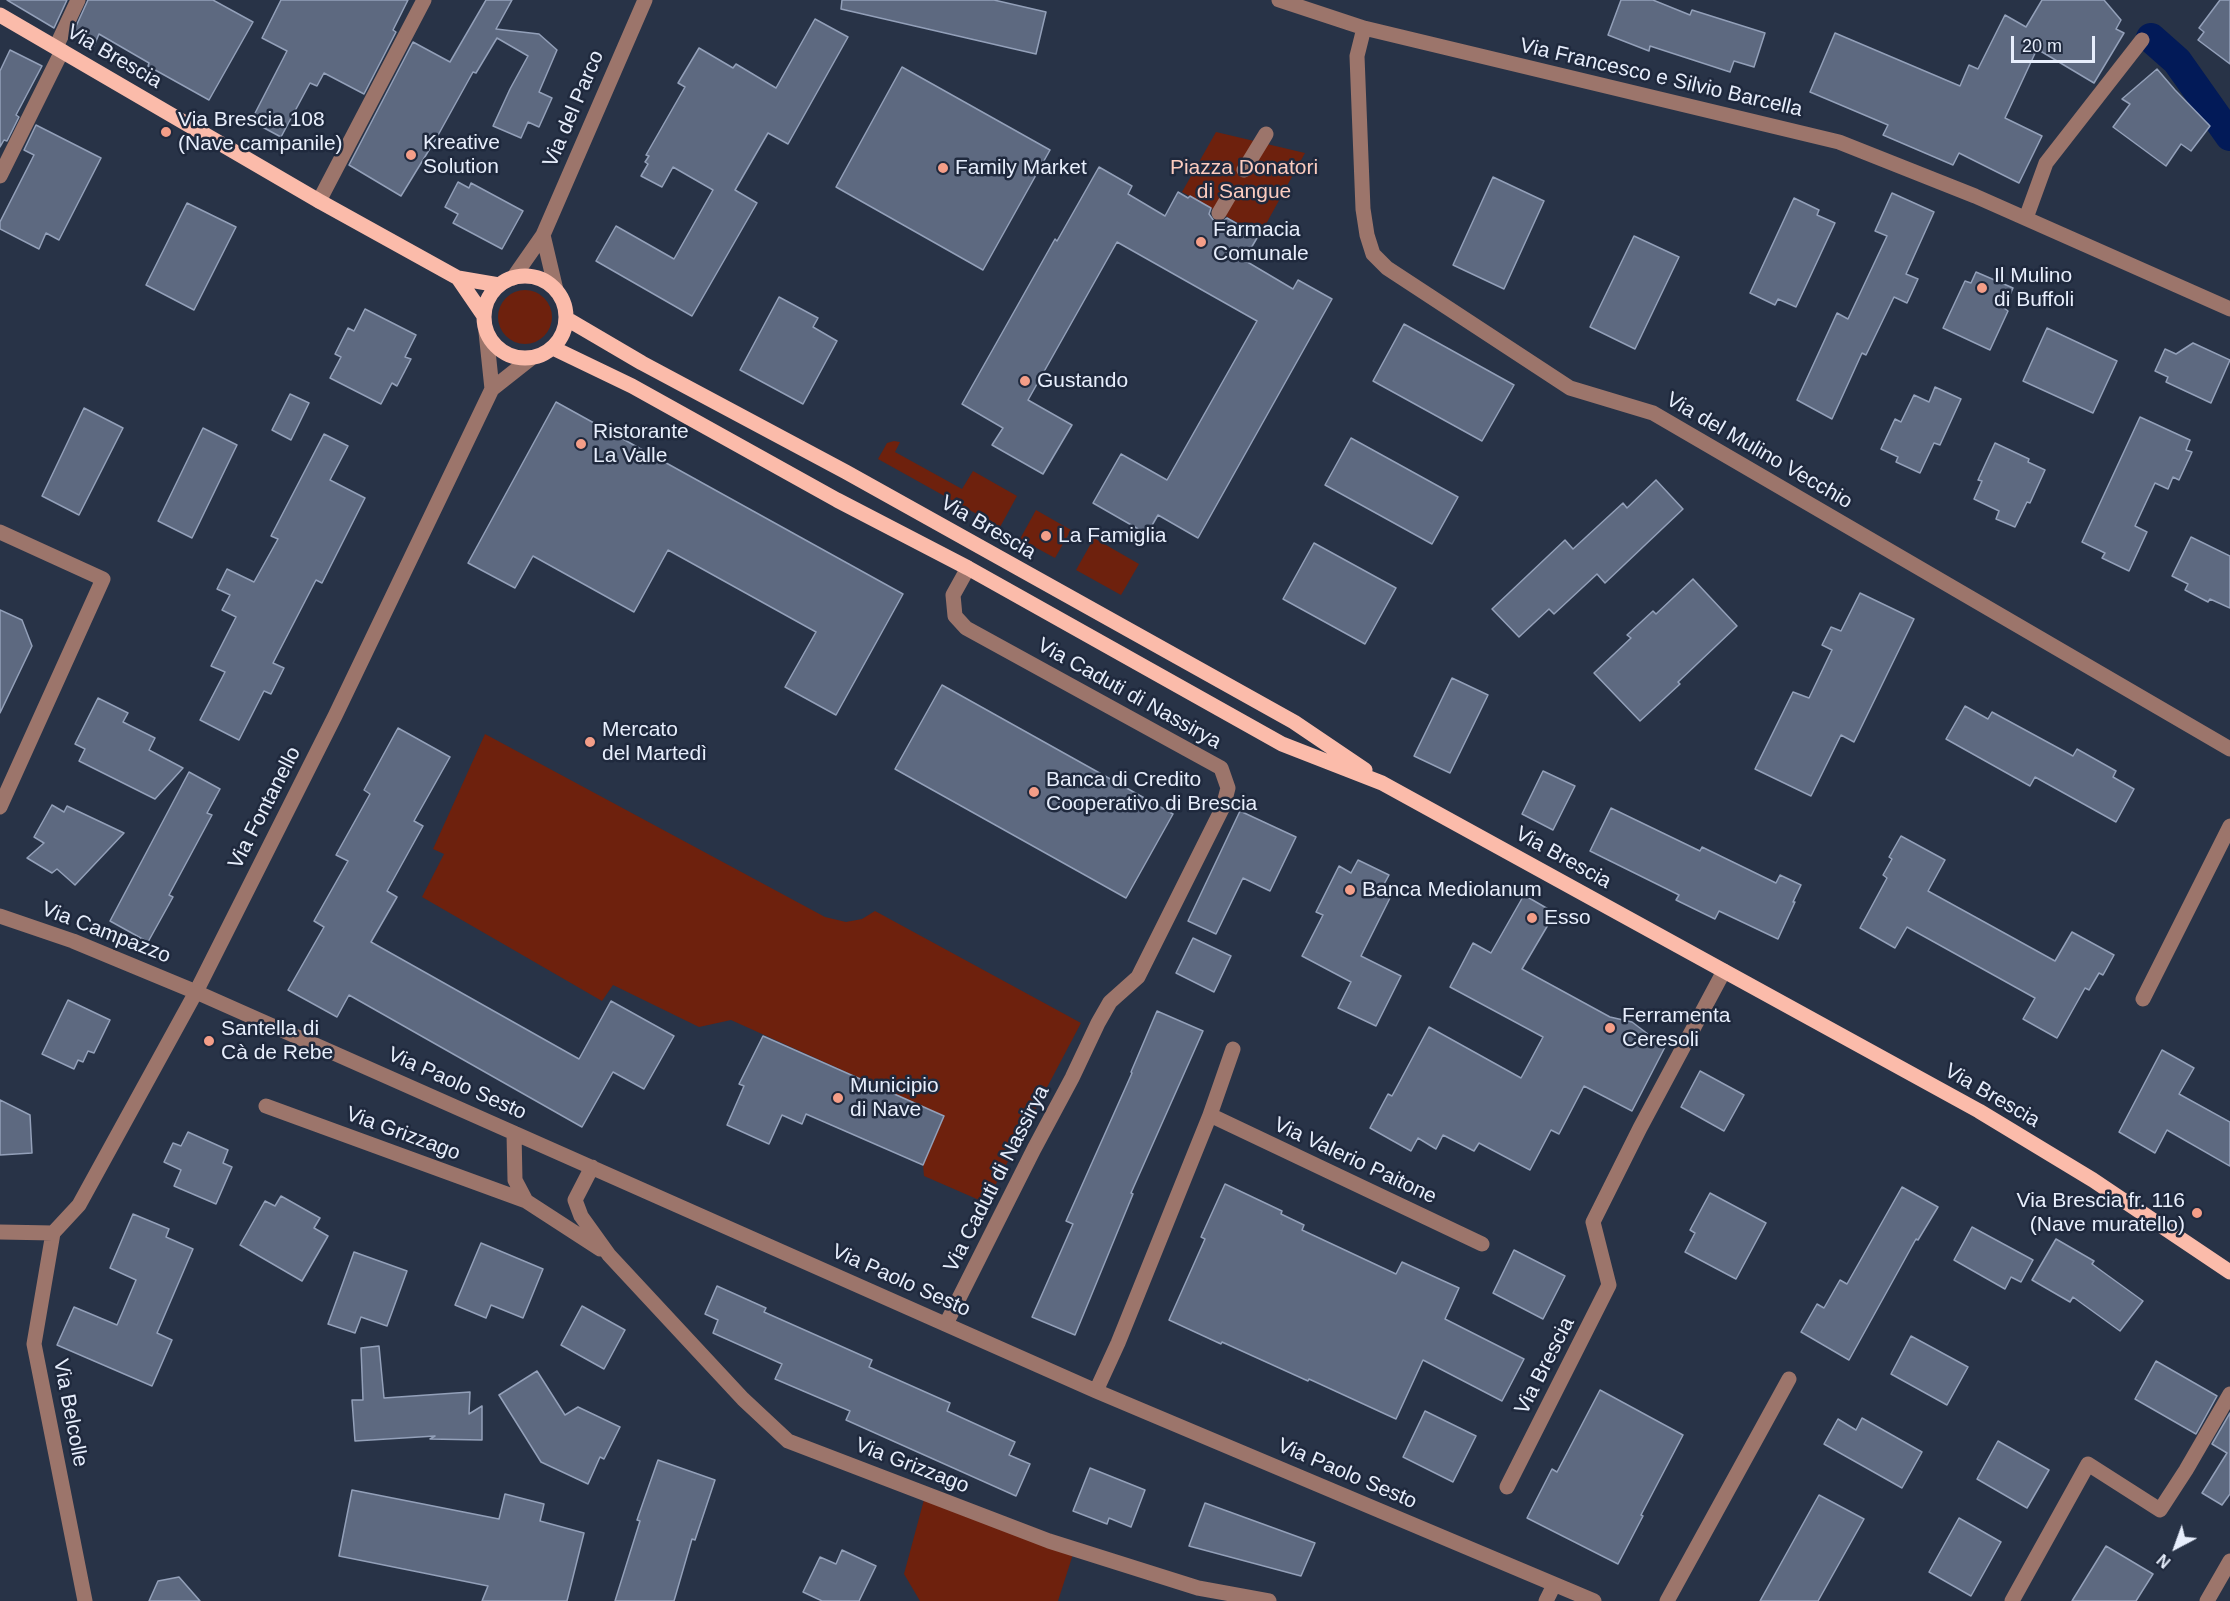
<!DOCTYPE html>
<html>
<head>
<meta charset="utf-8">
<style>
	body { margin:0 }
	#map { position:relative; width:2230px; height:1601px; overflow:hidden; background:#283347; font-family:Helvetica,sans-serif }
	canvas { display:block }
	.north { position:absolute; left:2146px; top:1517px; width:60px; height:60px; -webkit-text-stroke:4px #1f293d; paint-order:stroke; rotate:221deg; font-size:16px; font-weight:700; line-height:24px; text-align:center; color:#e7eefc }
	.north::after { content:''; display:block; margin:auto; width:21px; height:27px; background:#e7eefc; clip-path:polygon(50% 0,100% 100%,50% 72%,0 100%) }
	.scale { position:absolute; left:2011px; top:36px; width:84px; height:27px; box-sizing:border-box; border:3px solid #e7eefc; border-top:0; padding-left:8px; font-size:18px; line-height:21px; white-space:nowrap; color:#e7eefc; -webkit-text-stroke:4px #1f293d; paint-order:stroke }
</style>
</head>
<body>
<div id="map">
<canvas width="2230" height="1601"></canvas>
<div class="north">N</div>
<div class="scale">20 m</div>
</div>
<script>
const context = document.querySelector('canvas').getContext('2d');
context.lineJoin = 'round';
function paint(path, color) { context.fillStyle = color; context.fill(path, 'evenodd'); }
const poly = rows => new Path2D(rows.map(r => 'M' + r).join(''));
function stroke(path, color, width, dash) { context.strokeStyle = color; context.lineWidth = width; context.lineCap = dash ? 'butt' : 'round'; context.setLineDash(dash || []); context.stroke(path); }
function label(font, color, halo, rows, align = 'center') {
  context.font = font + ' Helvetica,sans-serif'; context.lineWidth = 5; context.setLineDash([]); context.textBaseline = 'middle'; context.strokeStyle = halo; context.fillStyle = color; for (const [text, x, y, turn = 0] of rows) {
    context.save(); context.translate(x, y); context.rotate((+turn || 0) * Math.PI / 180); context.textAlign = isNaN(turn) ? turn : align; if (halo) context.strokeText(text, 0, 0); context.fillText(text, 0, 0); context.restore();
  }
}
paint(poly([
	[1216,132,1305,153,1260,235,1182,192],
	'498 317a27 27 0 1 1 54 0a27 27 0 1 1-54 0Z',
	[894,441,900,442,895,452,962,489,973,471,1017,496,1000,527,878,459,887,443],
	[1036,510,1071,530,1055,558,1020,539],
	[1094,538,1139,564,1121,595,1076,570],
	[485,734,825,917,846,922,862,919,875,911,1081,1023,986,1203,924,1176,923,1165,944,1116,731,1020,699,1027,613,985,602,1001,422,897,444,854,433,849],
	[925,1496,1074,1551,1058,1601,920,1601,904,1574]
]), '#6e210d');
stroke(poly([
	[2151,38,2177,61,2230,136]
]), '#021a58', 30);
const building = poly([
	[7,0,67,0,54,28,7,0],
	[88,0,213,0,253,22,209,100,148,66,149,63,99,34,94,46,72,35,88,0],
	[281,0,408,0,393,30,396,32,364,94,324,73,317,86,310,83,281,137,251,121,287,51,262,38,281,0],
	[486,0,512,0,496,29,539,34,557,50,539,92,552,98,539,127,528,122,521,138,493,126,510,89,528,56,497,38,476,73,473,72,437,137,401,196,349,165,413,42,450,62,486,0],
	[842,0,994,0,1046,12,1036,54,841,9,842,0],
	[1621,0,1653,0,1690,15,1692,10,1765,33,1754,67,1734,61,1730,72,1650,46,1649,51,1608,35,1621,0],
	[2042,0,2104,0,2121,20,2116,29,2124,33,2094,83,2037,49,2005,118,2042,136,2019,183,1959,153,1953,165,1883,135,1888,125,1810,92,1835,33,1960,86,1969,65,1978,69,2005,15,2026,27,2042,0],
	[2220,0,2230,0,2230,64,2198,40,2204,32,2199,28,2220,0],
	[815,19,848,37,788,144,768,133,735,190,757,203,692,316,596,261,616,226,674,259,713,190,673,167,662,187,641,176,648,164,645,162,649,156,646,155,685,87,678,83,699,48,733,68,736,64,776,88,815,19],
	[10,50,42,66,16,115,19,117,7,141,4,140,0,147,0,71,10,50],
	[902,67,1050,150,983,270,836,187,902,67],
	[2157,69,2175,90,2210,126,2191,151,2181,144,2166,166,2113,127,2130,104,2122,99,2157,69],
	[36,125,101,158,59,240,46,233,39,249,0,229,0,222,34,155,24,150,36,125],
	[1099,167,1132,186,1128,194,1165,216,1178,192,1188,198,1190,196,1211,208,1209,214,1214,221,1220,223,1227,218,1248,230,1247,232,1257,238,1244,260,1293,289,1298,280,1332,299,1198,538,1158,515,1147,534,1093,503,1121,454,1167,480,1257,321,1117,242,1028,400,1072,425,1043,474,992,445,1003,428,962,404,1055,239,1057,241,1099,167],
	[1493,177,1544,201,1504,289,1453,265,1493,177],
	[458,182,469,188,471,183,523,211,502,249,453,223,458,214,445,207,458,182],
	[1892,193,1934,212,1906,274,1918,279,1907,303,1894,297,1866,355,1862,353,1832,419,1797,400,1837,313,1848,319,1887,236,1875,231,1892,193],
	[1794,198,1819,210,1817,215,1835,223,1796,307,1778,299,1775,305,1750,293,1794,198],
	[187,203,236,227,194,310,146,285,187,203],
	[1634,236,1679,257,1635,349,1590,327,1634,236],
	[1976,272,2013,288,2004,308,2008,311,1990,350,1943,328,1965,281,1971,283,1976,272],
	[779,297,818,318,813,327,837,341,803,404,740,370,779,297],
	[365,309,416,335,405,357,411,359,397,386,392,383,381,404,330,378,341,357,335,354,348,328,354,331,365,309],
	[1404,324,1514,385,1482,441,1373,381,1404,324],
	[2047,328,2117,361,2093,413,2023,381,2047,328],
	[2193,343,2230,360,2211,403,2166,382,2168,377,2155,371,2165,349,2176,354,2193,343],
	[1935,387,1961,399,1940,445,1934,443,1920,473,1896,462,1898,457,1881,449,1895,419,1901,422,1914,395,1929,402,1935,387],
	[290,394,309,403,291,440,272,430,290,394],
	[556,402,903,594,836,715,785,687,816,632,668,550,634,612,533,556,515,588,468,563,556,402],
	[84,408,123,428,79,515,42,496,84,408],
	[2140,417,2190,440,2186,450,2192,452,2179,480,2173,477,2168,489,2155,483,2135,526,2147,532,2129,571,2102,558,2105,553,2082,542,2140,417],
	[203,428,237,445,192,538,158,521,203,428],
	[324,434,348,446,330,480,365,498,322,583,316,580,273,663,284,668,271,694,264,691,239,740,200,720,225,672,211,666,236,617,222,610,230,595,217,589,227,569,254,582,278,539,271,536,324,434],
	[1351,438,1458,497,1432,544,1325,485,1351,438],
	[1995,443,2029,459,2028,462,2045,470,2030,503,2027,502,2015,527,1996,519,1999,511,1974,499,1982,481,1978,480,1995,443],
	[1656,480,1683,509,1605,583,1597,574,1554,614,1549,609,1519,637,1492,609,1565,540,1573,549,1623,503,1627,508,1656,480],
	[2191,537,2230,556,2230,608,2210,599,2208,602,2185,590,2188,584,2172,576,2191,537],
	[1314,543,1396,588,1365,644,1283,599,1314,543],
	[1693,579,1737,626,1678,682,1680,684,1640,721,1594,673,1631,638,1627,635,1653,611,1656,614,1693,579],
	[1860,593,1914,619,1854,742,1841,735,1811,796,1755,769,1793,692,1809,698,1832,650,1822,645,1831,627,1841,631,1860,593],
	[0,610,22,620,32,646,0,713,0,610],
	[1452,678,1488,695,1450,773,1414,756,1452,678],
	[942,685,1173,814,1126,898,895,769,942,685],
	[98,698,128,713,123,722,155,738,149,750,183,768,155,799,79,761,85,749,75,744,98,698],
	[1965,706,1988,719,1992,712,2073,756,2077,749,2116,771,2113,777,2134,789,2116,822,2035,777,2030,786,1946,739,1965,706],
	[398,728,450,757,414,821,423,826,387,891,397,897,371,942,579,1059,611,1001,674,1036,644,1089,613,1072,582,1127,349,995,337,1017,288,990,324,927,314,921,348,861,336,855,370,794,364,790,398,728],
	[1543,771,1575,786,1553,830,1522,814,1543,771],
	[189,772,220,789,207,813,212,815,169,895,173,897,148,942,110,921,189,772],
	[52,805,64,812,67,806,124,833,75,885,57,869,52,873,27,858,44,843,34,837,52,805],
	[1611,808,1700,851,1702,847,1776,883,1780,875,1801,885,1793,902,1795,902,1778,939,1719,911,1715,919,1676,900,1679,895,1590,851,1611,808],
	[1240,811,1296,837,1270,891,1243,878,1216,934,1188,921,1240,811],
	[1901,836,1945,860,1928,891,2055,961,2072,932,2114,955,2103,975,2099,973,2089,990,2085,988,2057,1038,2023,1019,2035,998,1907,927,1895,948,1860,928,1887,878,1883,875,1892,859,1889,857,1901,836],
	[1358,860,1389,875,1382,888,1392,894,1361,956,1401,976,1376,1026,1338,1008,1351,982,1302,956,1323,915,1316,912,1339,866,1351,873,1358,860],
	[1524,895,1555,913,1522,969,1610,1017,1632,1022,1665,1047,1632,1111,1584,1086,1559,1134,1551,1130,1530,1170,1479,1143,1474,1151,1443,1135,1436,1149,1418,1138,1411,1151,1370,1128,1388,1094,1392,1096,1429,1027,1521,1078,1543,1037,1450,987,1473,943,1491,953,1524,895],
	[1193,938,1231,956,1214,992,1176,973,1193,938],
	[68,1000,110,1020,94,1053,88,1051,83,1062,78,1060,74,1069,42,1054,68,1000],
	[1157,1011,1203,1031,1131,1193,1133,1194,1075,1335,1032,1317,1073,1224,1066,1221,1132,1073,1131,1072,1157,1011],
	[763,1036,944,1116,923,1165,806,1114,802,1124,782,1115,769,1144,727,1125,744,1086,739,1084,763,1036],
	[2162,1050,2194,1068,2179,1094,2230,1122,2230,1166,2167,1130,2155,1153,2119,1132,2162,1050],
	[1700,1071,1744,1095,1724,1131,1681,1107,1700,1071],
	[0,1100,30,1115,32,1153,0,1155,0,1100],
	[188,1132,228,1150,223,1163,232,1167,216,1204,174,1186,181,1170,164,1162,173,1143,181,1146,188,1132],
	[1225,1184,1282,1211,1281,1214,1304,1225,1302,1230,1396,1274,1402,1262,1459,1288,1445,1319,1524,1359,1502,1401,1423,1360,1396,1419,1309,1379,1308,1381,1222,1342,1221,1344,1169,1320,1205,1239,1201,1237,1225,1184],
	[1902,1187,1938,1207,1918,1240,1916,1239,1849,1360,1801,1332,1817,1304,1824,1308,1840,1280,1847,1284,1902,1187],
	[1710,1193,1766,1223,1736,1279,1685,1252,1695,1233,1690,1230,1710,1193],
	[281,1196,320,1218,314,1228,328,1236,302,1281,240,1245,265,1201,275,1206,281,1196],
	[133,1214,169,1229,166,1237,193,1249,157,1333,172,1340,152,1386,57,1345,74,1307,117,1325,136,1280,110,1268,133,1214],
	[1972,1227,2033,1260,2021,1282,2011,1277,2005,1289,1954,1260,1972,1227],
	[2056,1239,2094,1261,2092,1264,2143,1301,2120,1331,2073,1297,2070,1302,2032,1280,2056,1239],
	[481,1243,543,1269,523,1318,491,1305,486,1318,455,1305,481,1243],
	[1514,1250,1565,1276,1543,1319,1493,1293,1514,1250],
	[354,1252,407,1271,387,1326,361,1317,355,1333,328,1324,354,1252],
	[717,1286,766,1308,764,1312,872,1360,869,1367,950,1403,947,1411,1015,1442,1009,1455,1030,1464,1016,1496,846,1420,850,1411,775,1379,782,1364,713,1333,718,1320,705,1314,717,1286],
	[582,1306,625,1330,604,1369,561,1345,582,1306],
	[1911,1336,1968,1367,1947,1405,1891,1374,1911,1336],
	[379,1346,384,1398,470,1392,469,1414,482,1406,482,1440,430,1439,435,1436,355,1441,352,1400,363,1400,361,1348,379,1346],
	[2156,1361,2217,1396,2196,1434,2135,1399,2156,1361],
	[537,1371,565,1415,578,1407,620,1427,604,1459,600,1457,588,1484,541,1462,499,1395,537,1371],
	[1600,1390,1683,1435,1641,1515,1643,1516,1618,1564,1527,1518,1552,1469,1557,1472,1600,1390],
	[1425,1411,1476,1436,1453,1482,1403,1457,1425,1411],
	[2230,1413,2230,1494,2222,1505,2202,1493,2227,1453,2212,1444,2230,1413],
	[1862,1418,1922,1452,1902,1488,1824,1444,1838,1419,1856,1430,1862,1418],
	[1998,1441,2049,1470,2027,1508,1977,1479,1998,1441],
	[658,1460,715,1480,695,1540,692,1539,674,1601,615,1601,640,1521,637,1520,658,1460],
	[1090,1468,1145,1490,1131,1527,1109,1518,1107,1524,1073,1511,1090,1468],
	[352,1490,499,1519,505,1494,544,1504,540,1521,584,1533,567,1601,482,1601,488,1586,339,1556,352,1490],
	[1819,1495,1864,1519,1818,1601,1760,1601,1819,1495],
	[1205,1503,1315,1543,1301,1576,1189,1546,1205,1503],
	[1959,1518,2001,1542,1971,1596,1929,1572,1959,1518],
	[2106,1546,2153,1574,2136,1601,2072,1601,2106,1546],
	[842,1550,876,1566,859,1601,822,1601,803,1592,820,1557,836,1564,842,1550],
	[179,1577,200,1601,149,1601,158,1581,179,1577]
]);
paint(building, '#5d6980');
stroke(building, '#93a0b9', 1.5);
stroke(poly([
	[1279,0,1364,28,1839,142,1975,196,2230,309],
	[1364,28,1357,56,1363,209,1367,235,1373,254,1387,268,1570,388,1653,413,2230,749],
	[56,47,78,0],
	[1244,170,1266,134],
	[0,176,62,51],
	[319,201,424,0],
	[1219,213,1229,196],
	[2026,218,2046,163,2142,40],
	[543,235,645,0],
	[513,278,543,235,556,290],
	[486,332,492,389,530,359],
	[0,532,103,579,0,807],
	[0,916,73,941,196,992,1096,1391,1594,1601],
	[2143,999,2230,826],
	[266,1106,526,1201],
	[1210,1115,1233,1049],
	[514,1133,515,1180,526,1201,600,1249],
	[592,1167,575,1200,581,1216,609,1255,743,1399,788,1441,1049,1541,1198,1588,1269,1601],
	[0,1232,53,1233],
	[53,1233,79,1205,196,992,335,716,492,389],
	[53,1233,34,1344,85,1601],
	[946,1324,1034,1149,1072,1078,1098,1023,1110,1002,1138,977,1223,807,1228,788,1221,768,966,628,955,616,953,595,968,568],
	[1096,1391,1118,1343,1210,1115,1482,1244],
	[1507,1487,1609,1285,1593,1222,1640,1128,1724,971],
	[1546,1601,1554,1585],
	[1667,1601,1789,1379],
	[2012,1601,2088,1464,2160,1510,2186,1470,2230,1394],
	[2207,1601,2230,1561]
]), '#9c756b', 15);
stroke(poly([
	[0,15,319,201,458,278,499,285],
	'484 317a41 41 0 1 1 82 0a41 41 0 1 1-82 0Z',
	[458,278,484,316],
	[567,319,642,363,846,472,1294,722,1365,770],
	[553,348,632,386,837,500,968,568,1282,744,1382,783,1724,971,1979,1111,2093,1180,2230,1272]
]), '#fbbbaa', 15);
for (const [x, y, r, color] of [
	[166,132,6,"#f49e88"],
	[411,155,6,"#f49e88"],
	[943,168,6,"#f49e88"],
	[1201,242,6,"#f49e88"],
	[1982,288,6,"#f49e88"],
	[1025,381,6,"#f49e88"],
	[581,444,6,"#f49e88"],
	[1046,536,6,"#f49e88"],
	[590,742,6,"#f49e88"],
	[1034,792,6,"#f49e88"],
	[1350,890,6,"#f49e88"],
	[1532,918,6,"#f49e88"],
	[1610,1028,6,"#f49e88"],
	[209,1041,6,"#f49e88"],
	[838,1098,6,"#f49e88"],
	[2197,1213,6,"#f49e88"]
]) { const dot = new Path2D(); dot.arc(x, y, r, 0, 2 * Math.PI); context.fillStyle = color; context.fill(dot); stroke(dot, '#1f293d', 2); }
label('21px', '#e7eefc', '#1f293d', [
	["Via Brescia",114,57,30],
	["Via Francesco e Silvio Barcella",1661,78,13],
	["Via del Parco",574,109,-67],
	["Via del Mulino Vecchio",1759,451,30],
	["Via Brescia",988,528,30],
	["Via Caduti di Nassirya",1129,694,29],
	["Via Fontanello",265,808,-63],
	["Via Brescia",1563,858,29],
	["Via Campazzo",106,933,21],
	["Via Paolo Sesto",457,1084,24],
	["Via Brescia",1992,1096,30],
	["Via Grizzago",403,1134,20],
	["Via Valerio Paitone",1355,1161,25],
	["Via Caduti di Nassirya",997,1179,-63],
	["Via Paolo Sesto",901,1281,24],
	["Via Brescia",1545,1366,-63],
	["Via Belcolle",70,1413,79],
	["Via Grizzago",912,1466,21],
	["Via Paolo Sesto",1347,1474,23]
]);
label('21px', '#e7eefc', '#1f293d', [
	["Via Brescia 108",178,120],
	["(Nave campanile)",178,144],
	["Kreative",423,143],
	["Solution",423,167],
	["Family Market",955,168],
	["Farmacia",1213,230],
	["Comunale",1213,254],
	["Il Mulino",1994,276],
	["di Buffoli",1994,300],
	["Gustando",1037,381],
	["Ristorante",593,432],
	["La Valle",593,456],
	["La Famiglia",1058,536],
	["Mercato",602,730],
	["del Martedì",602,754],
	["Banca di Credito",1046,780],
	["Cooperativo di Brescia",1046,804],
	["Banca Mediolanum",1362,890],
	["Esso",1544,918],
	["Ferramenta",1622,1016],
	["Ceresoli",1622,1040],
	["Santella di",221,1029],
	["Cà de Rebe",221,1053],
	["Municipio",850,1086],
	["di Nave",850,1110],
	["Via Brescia fr. 116",2185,1201,"right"],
	["(Nave muratello)",2185,1225,"right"]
], 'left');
label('21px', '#fcccbf', '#1f293d', [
	["Piazza Donatori",1244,168],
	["di Sangue",1244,192]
]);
</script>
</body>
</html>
